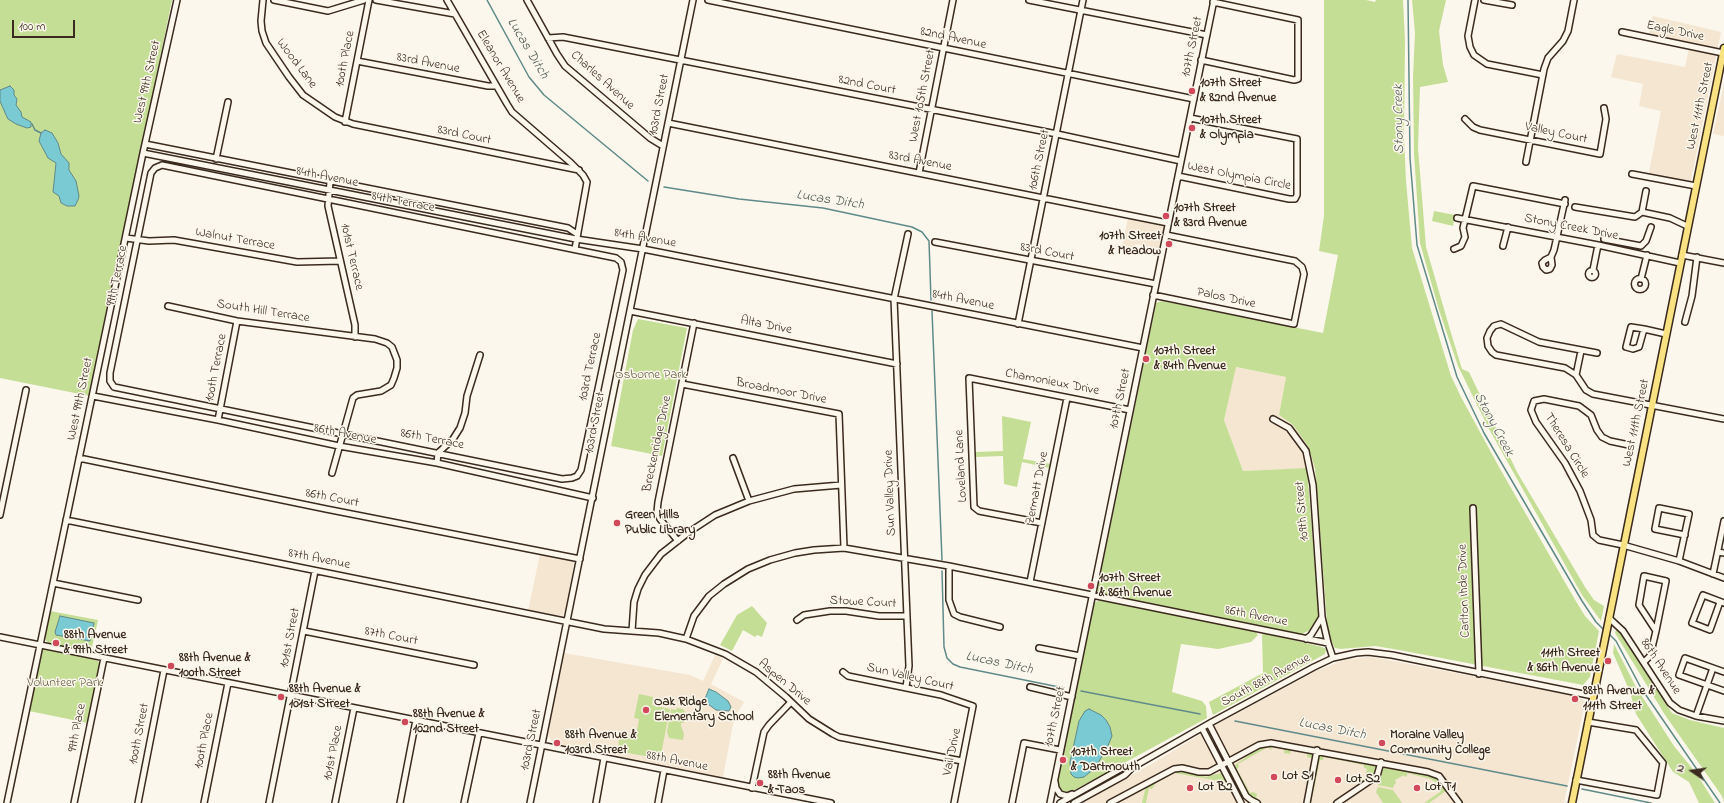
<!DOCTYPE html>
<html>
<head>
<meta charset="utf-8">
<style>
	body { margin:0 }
	#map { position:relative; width:1724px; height:803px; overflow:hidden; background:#fbf7ec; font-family:"Indie Flower",sans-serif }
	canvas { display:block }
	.north { position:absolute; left:1672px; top:751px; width:40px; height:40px; -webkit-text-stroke:3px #fbf7ec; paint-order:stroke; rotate:283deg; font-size:11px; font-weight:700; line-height:16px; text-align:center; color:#3b2a1e }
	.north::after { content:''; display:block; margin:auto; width:14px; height:18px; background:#3b2a1e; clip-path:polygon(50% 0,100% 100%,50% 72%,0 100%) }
	.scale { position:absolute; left:12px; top:20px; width:63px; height:18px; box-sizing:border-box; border:2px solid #3b2a1e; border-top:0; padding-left:5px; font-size:12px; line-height:14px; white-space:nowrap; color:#3b2a1e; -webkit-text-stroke:3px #fbf7ec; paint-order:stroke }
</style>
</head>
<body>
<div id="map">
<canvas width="1724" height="803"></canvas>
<div class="north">N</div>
<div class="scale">100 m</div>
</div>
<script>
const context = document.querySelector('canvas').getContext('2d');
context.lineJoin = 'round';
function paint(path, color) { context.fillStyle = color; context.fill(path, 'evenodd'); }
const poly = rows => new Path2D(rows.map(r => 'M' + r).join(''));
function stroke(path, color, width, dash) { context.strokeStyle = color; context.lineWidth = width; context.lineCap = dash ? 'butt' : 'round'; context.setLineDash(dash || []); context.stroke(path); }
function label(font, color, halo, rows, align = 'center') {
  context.font = font + ' "Indie Flower",sans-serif'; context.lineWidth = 3; context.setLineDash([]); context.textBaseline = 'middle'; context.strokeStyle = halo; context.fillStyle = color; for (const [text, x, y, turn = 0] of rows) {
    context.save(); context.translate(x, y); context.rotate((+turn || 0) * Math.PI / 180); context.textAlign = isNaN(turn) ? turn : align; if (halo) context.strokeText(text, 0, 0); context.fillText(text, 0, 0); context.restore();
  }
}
paint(poly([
	[1653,16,1721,32,1690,185,1648,177,1661,111,1639,106,1643,84,1611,77,1617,54,1685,67,1690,43,1649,34],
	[1724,84,1724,136,1713,134],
	[1128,218,1166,226,1161,249,1135,244,1134,249,1122,246],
	[1235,367,1286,377,1279,415,1293,425,1308,446,1315,468,1243,471,1224,420],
	[540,554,569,559,574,563,565,611,562,616,528,611],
	[564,653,690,675,703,681,715,655,723,659,711,684,744,702,734,719,723,777,553,743,548,735],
	[1369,657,1383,659,1575,696,1583,700,1585,703,1564,803,1082,803,1155,762,1219,723,1316,671,1344,660]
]), '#f4e6d1');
paint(poly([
	[0,0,172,0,90,396,0,378],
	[1324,0,1366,0,1375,2,1376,0,1403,0,1405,40,1404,138,1406,181,1412,248,1451,376,1461,397,1499,467,1574,598,1585,616,1599,631,1590,677,1583,685,1399,650,1375,646,1341,649,1335,648,1328,635,1315,468,1308,446,1293,425,1279,415,1286,377,1236,367,1224,420,1243,471,1307,468,1319,617,1312,629,1300,635,1100,595,1097,591,1156,303,1162,301,1323,333,1338,255,1319,251,1324,216],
	[1412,0,1446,0,1439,31,1443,65,1448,82,1420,87,1418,148,1426,247,1451,333,1462,369,1469,372,1517,472,1585,587,1594,600,1604,606,1601,621,1582,595,1489,429,1458,366,1439,310,1420,243,1414,154,1413,76,1415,33],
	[1434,211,1455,215,1453,226,1432,221],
	[638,319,687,328,662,456,611,446,633,330],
	[1002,416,1031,422,1023,459,1051,464,1050,468,1022,462,1017,487,1004,484,1003,456,975,457,975,452,1003,451],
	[1100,600,1255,631,1258,635,1251,642,1218,649,1181,644,1172,692,1202,701,1206,706,1207,718,1067,794,1061,792,1058,787,1058,779,1094,603],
	[752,606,767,623,762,637,757,635,755,637,743,630,732,651,720,645,737,615],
	[50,611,98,620,91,652,49,643,46,641,45,636],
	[1616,630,1618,630,1672,713,1690,720,1724,728,1724,802,1722,796,1665,715,1615,633],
	[1264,633,1322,647,1326,649,1325,654,1213,715,1209,702,1263,673,1262,635],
	[1614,644,1636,687,1674,746,1696,773,1715,803,1699,803,1689,782,1673,772,1636,714,1630,692,1613,653],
	[47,649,93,658,99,662,99,666,88,723,29,711,40,655,43,650],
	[639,694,653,697,652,705,670,709,660,759,618,751,619,738,621,739,621,734,636,737,639,719,634,718],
	[677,708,683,709,686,713,684,723,681,723,681,726,684,734,683,740,669,738,667,732,671,709,676,710],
	[1271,745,1312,752,1313,756,1312,758,1307,757,1307,753,1291,750,1290,754,1284,753,1284,749,1272,747,1271,750,1268,747,1238,764,1239,767,1237,769,1250,793,1253,792,1257,794,1256,800,1249,795,1235,770,1235,765,1257,749],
	[1320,754,1374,764,1377,768,1375,775,1361,783,1361,780,1364,780,1367,769,1364,768,1364,765,1324,757,1323,760,1320,760,1311,803,1309,803,1318,757],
	[1384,767,1431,776,1440,781,1446,788,1446,791,1429,803,1424,803,1440,792,1439,789,1442,787,1431,779,1407,773,1407,776,1405,777,1404,775,1395,780,1396,783,1394,785,1393,788,1378,785,1382,770],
	[1183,770,1206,777,1221,773,1223,774,1226,782,1174,773,1156,783,1152,789,1149,788,1146,803,1142,803,1146,786,1174,771],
	[1378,787,1393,790,1402,803,1383,803,1376,792]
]), '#c5de95');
const water = poly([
	[10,86,14,90,14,95,17,99,16,105,21,112,22,117,31,122,31,127,27,128,16,124,8,119,6,115,0,101,0,90,10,86],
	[45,130,52,133,58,143,61,154,69,163,69,170,76,181,79,196,78,200,75,206,67,206,61,203,59,196,53,192,56,163,48,158,39,141,41,133,45,130],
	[60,616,94,623,90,641,56,635,55,632,60,616],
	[709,689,716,692,728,701,731,707,729,711,716,710,704,701,709,689],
	[1089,709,1101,715,1106,720,1110,727,1112,736,1107,748,1095,768,1084,777,1078,778,1074,777,1071,774,1070,762,1079,721,1085,711,1089,709]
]);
paint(water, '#79cad2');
stroke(water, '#608a8a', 1);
stroke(poly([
	[487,0,529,77,544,95,648,181],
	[1408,0,1410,158,1417,245,1457,377,1484,433,1582,601,1596,622,1605,631],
	[32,124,35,130,41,133],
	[664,187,739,199,823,208,912,227,922,232,929,241,931,300],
	[932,311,942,560],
	[942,571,944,647,947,658,953,664,960,667,1064,688],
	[1608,633,1616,641,1641,688,1720,803],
	[1081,691,1200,714],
	[1235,721,1567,786],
	[1582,789,1651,803]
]), '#608a8a', 1.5);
const minor = poly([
	[263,0,261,21,262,31,266,43,289,77,303,95,335,117,353,124,579,170],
	[274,0,328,11,364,0],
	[376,0,455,14],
	[447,0,507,104,512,112,571,163,583,175,587,182,575,249],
	[527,0,557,54,565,66,650,138,663,146],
	[708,0,1194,99],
	[1029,0,1207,35],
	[1475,0,1468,36,1470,47,1474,55,1487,64,1543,75],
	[1484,0,1512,5],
	[1622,32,1723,53],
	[548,38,563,37,1057,134,1181,161],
	[1201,60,1294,80,1298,79,1298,20,1213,2],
	[357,61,488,86,496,86],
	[1465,119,1473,127,1480,130,1600,154,1606,119,1604,108],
	[345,122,369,0],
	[668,123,1168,223],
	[145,144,568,228,577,234],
	[143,153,576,239,643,249,1143,348],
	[216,159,228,102],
	[1526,162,1544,69,1548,58,1563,41,1568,31,1574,0],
	[162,165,616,258,621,262,623,270,581,470,577,476,572,478,562,479,114,387,110,381,110,373,151,173,155,168,162,165],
	[919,173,953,0],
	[1632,174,1696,186],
	[1178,176,1289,199,1295,199,1297,195,1297,139,1190,118],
	[330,182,328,206,355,325,355,337],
	[1575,207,1635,217,1642,212,1670,218,1687,226],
	[1642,212,1646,191],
	[1457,218,1598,245,1680,263],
	[126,238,149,241,174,240,297,262,340,261],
	[1604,239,1641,246,1646,241,1651,227],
	[935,242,1156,284],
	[1503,246,1508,227],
	[1454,249,1461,246,1465,237,1463,228,1473,186,1565,204],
	[1682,255,1724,263],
	[1551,257,1552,265,1550,269,1546,270,1543,267,1542,263,1545,260,1551,257,1554,250,1565,200],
	[1593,270,1598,245],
	'1588.5 274a3.5 3.5 0 1 1 7 0a3.5 3.5 0 1 1-7 0Z',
	'1634.5 284a5.5 5.5 0 1 1 11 0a5.5 5.5 0 1 1-11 0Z',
	[1641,279,1647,255],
	[1153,295,1294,324,1304,274,1302,267,1295,261,1166,235],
	[168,306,237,321,375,339,387,343,392,347,397,360,397,368,394,378,391,385,381,391,357,395,353,398,332,473],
	[630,311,897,364],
	[1685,322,1692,296,1697,257],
	[1018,324,1083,0],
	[1644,329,1639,347,1633,349,1626,347,1631,327,1644,329,1666,334],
	[1597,353,1539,342,1501,324,1494,326,1490,331,1487,338,1488,346,1492,352,1496,355,1565,368,1576,375,1586,390,1593,394,1724,419],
	[1576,375,1581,351],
	[682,384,839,414,844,548],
	[93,396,218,420,339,446,437,463,593,498],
	[1273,419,1289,428,1306,451,1313,485,1322,617,1328,643],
	[218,420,237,321],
	[1629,445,1610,441,1602,437,1597,430,1591,415,1579,406,1544,399,1534,401,1531,410,1536,422,1565,463,1580,491,1591,520,1593,535,1599,540,1623,545,1679,561,1724,578],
	[79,458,326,509,580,559],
	[733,458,749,501],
	[437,463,438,453,453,439,460,428,465,413,467,396,480,355],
	[1473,508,1479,674],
	[0,515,26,390],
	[66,520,604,629,659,633,686,639,725,654,756,672,786,697,809,719,833,734,839,737,962,761],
	[1042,523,979,511,974,507,969,378,1130,410],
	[678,541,660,519,657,512,658,502,694,323],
	[1718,552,1724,553],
	[1679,561,1689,514,1659,508,1655,529,1685,535],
	[949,566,949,600,954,614,960,617,1000,627],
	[1713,574,1724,521],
	[1030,582,1067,398],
	[53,583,138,600],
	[1720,602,1710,630,1692,623,1703,595,1724,603],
	[1609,618,1623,631,1670,703,1679,710,1696,716,1724,721],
	[797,620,804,615,830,611,846,611,879,616,907,616],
	[304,631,474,665],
	[632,631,634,602,638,589,645,575,661,554,689,532,715,515,749,501,794,489,841,485],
	[0,637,831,803],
	[686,639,694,616,709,596,724,584,748,569,770,560,795,553,814,550,844,548,949,566,1328,643,1333,658],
	[1306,639,1311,635,1322,617],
	[1039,648,1080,656],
	[1644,662,1650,656,1656,631,1639,605,1644,576,1666,581,1656,631],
	[843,672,848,676,941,695,973,706,954,803],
	[1724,672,1685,658,1679,675,1724,691],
	[906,687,909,666,894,299,908,234],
	[1030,687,1072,697],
	[1696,716,1713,668],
	[1209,724,1246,796,1251,800,1257,803],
	[1202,728,1241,803],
	[1576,780,1657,795,1663,763,1636,730,1588,722],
	[1055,782,1056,788,1060,794,1067,796,1072,794],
	[752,788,764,732,769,725,791,702],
	[7,803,143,153,177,0],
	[74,803,104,658],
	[138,803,164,670],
	[204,803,228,683],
	[269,803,315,571],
	[335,803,354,708],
	[400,803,416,720],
	[464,803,479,733],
	[530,803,693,0],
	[596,803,604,758],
	[658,803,664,770],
	[1012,803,1024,743,1060,750],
	[1050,803,1214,0],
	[1060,803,1122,768,1133,767],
	[1074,803,1125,775,1133,767,1212,722,1314,667,1333,658,1356,653,1368,652,1392,655,1593,696],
	[1110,803,1174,769,1182,768,1199,772,1209,772,1259,745,1271,743,1428,772,1439,776,1459,803],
	[1307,803,1317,750],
	[1337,803,1377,776,1381,762]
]);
const major = poly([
	[1572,803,1724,48]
]);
stroke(minor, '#3b2a1e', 8);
stroke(major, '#3b2a1e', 9);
stroke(minor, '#fbf7ec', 5);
stroke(major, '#f8e281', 6);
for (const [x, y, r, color] of [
	[1192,91,4,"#d1495b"],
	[1192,128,4,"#d1495b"],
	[1166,216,4,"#d1495b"],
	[1169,244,4,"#d1495b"],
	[1146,359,4,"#d1495b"],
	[617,523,4,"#d1495b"],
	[1091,586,4,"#d1495b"],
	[56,643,4,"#d1495b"],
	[1608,661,4,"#d1495b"],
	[171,666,4,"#d1495b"],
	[281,697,4,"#d1495b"],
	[1575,699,4,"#d1495b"],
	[646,710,4,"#d1495b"],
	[405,722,4,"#d1495b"],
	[557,743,4,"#d1495b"],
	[1382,743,4,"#d1495b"],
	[1063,760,4,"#d1495b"],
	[1274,777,4,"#d1495b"],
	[1338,780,4,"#d1495b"],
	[760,783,4,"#d1495b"],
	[1190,788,4,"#d1495b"],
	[1417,788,4,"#d1495b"]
]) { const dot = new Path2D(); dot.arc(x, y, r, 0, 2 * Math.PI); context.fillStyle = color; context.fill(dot); stroke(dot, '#fbf7ec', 1.5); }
label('13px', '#3b2a1e', '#fbf7ec', [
	["Eagle Drive",1675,32,12],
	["82nd Avenue",953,39,12],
	["107th Street",1193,47,-78],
	["100th Place",346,59,-79],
	["Wood Lane",296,64,53],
	["83rd Avenue",428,64,11],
	["Eleanor Avenue",500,67,59],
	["Charles Avenue",602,81,42],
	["West 99th Street",148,82,-77],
	["82nd Court",867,86,11],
	["West 105th Street",923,96,-79],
	["103rd Street",660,105,-79],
	["West 111th Street",1701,106,-78],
	["Valley Court",1556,134,12],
	["83rd Court",464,136,12],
	["106th Street",1040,160,-78],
	["83rd Avenue",920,162,11],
	["West Olympia Circle",1239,177,11],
	["84th Avenue",327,178,11],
	["84th Terrace",403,203,11],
	["Stony Creek Drive",1571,228,11],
	["84th Avenue",645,239,10],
	["Walnut Terrace",235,240,10],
	["83rd Court",1047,253,11],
	["101st Terrace",351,257,77],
	["99th Terrace",118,276,-78],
	["Palos Drive",1226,299,12],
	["84th Avenue",963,301,11],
	["South Hill Terrace",263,312,9],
	["Alta Drive",766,326,11],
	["103rd Terrace",591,367,-78],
	["100th Terrace",217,368,-79],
	["Chamonieux Drive",1052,383,11],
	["Broadmoor Drive",781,392,11],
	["West 99th Street",81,399,-78],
	["107th Street",1121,399,-78],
	["103rd Street",596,423,-79],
	["West 111th Street",1637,423,-78],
	["86th Avenue",345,435,11],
	["86th Terrace",432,440,11],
	["Breckenridge Drive",658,444,-78],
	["Theresa Circle",1566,446,58],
	["Loveland Lane",962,466,-93],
	["Zermatt Drive",1038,488,-79],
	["Sun Valley Drive",891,493,-92],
	["86th Court",332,499,11],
	["109th Street",1303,511,-95],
	["87th Avenue",319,560,11],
	["Carlton Ihde Drive",1465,591,-92],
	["Stowe Court",863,603,3],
	["86th Avenue",1256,617,11],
	["87th Court",391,637,11],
	["101st Street",291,638,-79],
	["86th Avenue",1660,667,57],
	["Sun Valley Court",910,678,13],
	["South 88th Avenue",1266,681,-28],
	["Aspen Drive",784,683,40],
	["107th Street",1056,717,-78],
	["99th Place",78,728,-79],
	["100th Street",140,734,-79],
	["103rd Street",532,740,-78],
	["100th Place",205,741,-79],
	["Vail Drive",953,752,-78],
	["101st Place",334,753,-79],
	["88th Avenue",677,762,11]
]);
label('bold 13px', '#3b2a1e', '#fbf7ec', [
	["107th Street",1200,84],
	["& 82nd Avenue",1200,99],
	["107th Street",1200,121],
	["& Olympia",1200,136],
	["107th Street",1174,209],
	["& 83rd Avenue",1174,224],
	["107th Street",1161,237,"right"],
	["& Meadow",1161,252,"right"],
	["107th Street",1154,352],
	["& 84th Avenue",1154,367],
	["Green Hills",625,516],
	["Public Library",625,531],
	["107th Street",1099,579],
	["& 86th Avenue",1099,594],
	["88th Avenue",64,636],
	["& 99th Street",64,651],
	["111th Street",1600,654,"right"],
	["& 86th Avenue",1600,669,"right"],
	["88th Avenue &",179,659],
	["100th Street",179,674],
	["88th Avenue &",289,690],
	["101st Street",289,705],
	["88th Avenue &",1583,692],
	["111th Street",1583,707],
	["Oak Ridge",654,703],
	["Elementary School",654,718],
	["88th Avenue &",413,715],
	["102nd Street",413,730],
	["88th Avenue &",565,736],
	["103rd Street",565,751],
	["Moraine Valley",1390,736],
	["Community College",1390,751],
	["107th Street",1071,753],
	["& Dartmouth",1071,768],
	["88th Avenue",768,776],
	["& Taos",768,791],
	["Lot S1",1282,777],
	["Lot S2",1346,780],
	["Lot B2",1198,788],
	["Lot T1",1425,788]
], 'left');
label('13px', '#5e573c', '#fbf7ec', [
	["Osborne Park",651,376],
	["Volunteer Park",65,684]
]);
label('italic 14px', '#4e5a54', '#fbf7ec', [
	["Lucas Ditch",527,49,59],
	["Stony Creek",1400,119,-91],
	["Lucas Ditch",830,201,9],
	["Stony Creek",1493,425,62],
	["Lucas Ditch",999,664,12],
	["Lucas Ditch",1332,730,11]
]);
</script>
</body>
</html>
